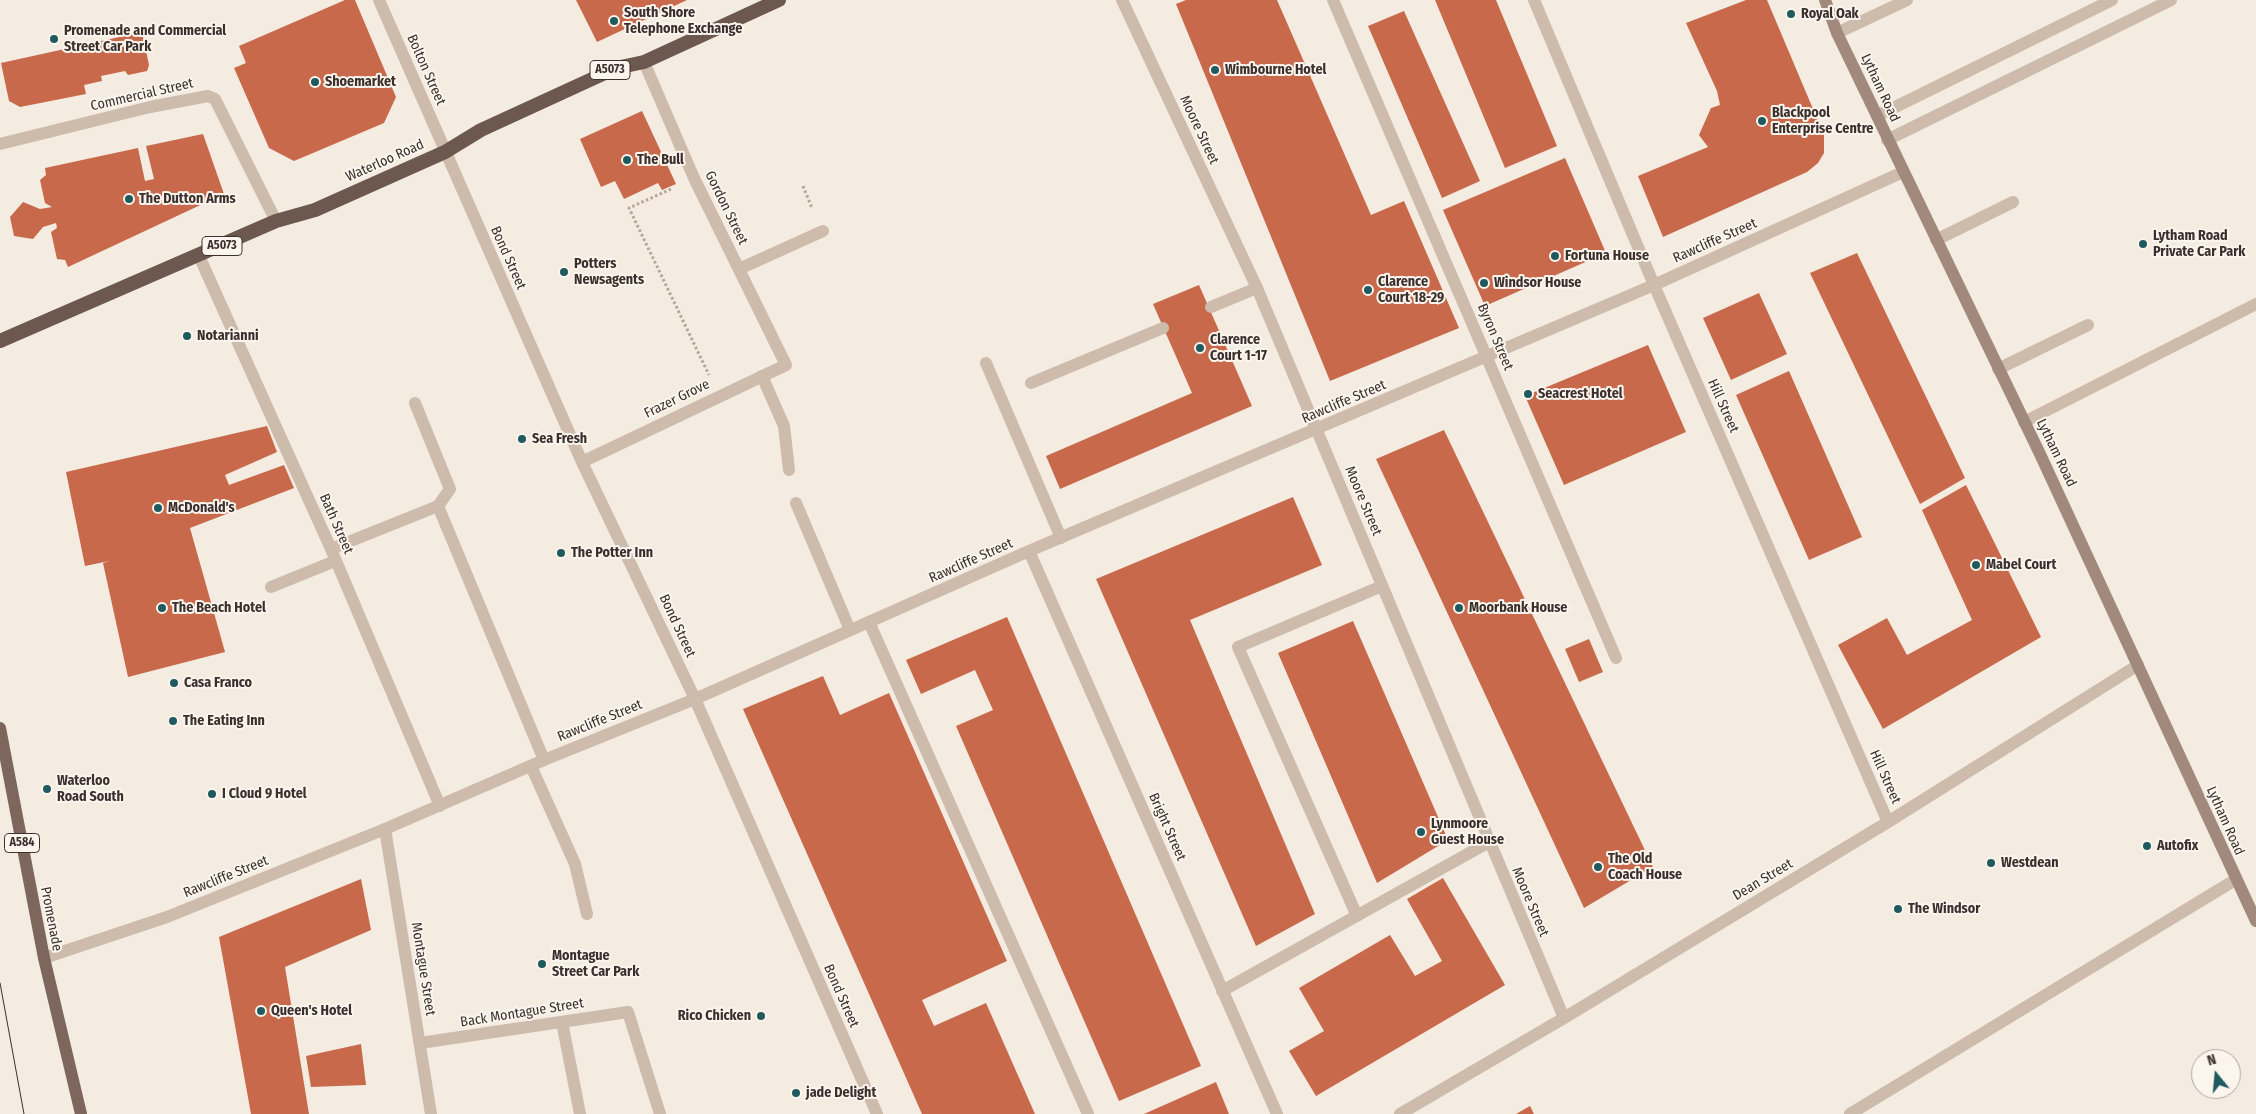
<!DOCTYPE html>
<html>
<head>
<meta charset="utf-8">
<style>
	body { margin:0 }
	#map { position:relative; width:2256px; height:1114px; overflow:hidden; background:#f4ebe1; font-family:"Fira Sans Condensed",sans-serif }
	canvas { display:block }
	.north { position:absolute; left:2191px; top:1049px; width:50px; height:50px; box-sizing:border-box; background:#fbf5ee; border:1px solid #aea6a0; border-radius:50%; rotate:343deg; font-size:14px; font-weight:700; line-height:20px; text-align:center; color:#3b302b }
	.north::after { content:''; display:block; margin:auto; width:18px; height:22px; background:#1f5a5e; clip-path:polygon(50% 0,100% 100%,50% 72%,0 100%) }
</style>
</head>
<body>
<div id="map">
<canvas width="2256" height="1114"></canvas>
<div class="north">N</div>
</div>
<script>
const context = document.querySelector('canvas').getContext('2d');
context.lineJoin = 'round';
function paint(path, color) { context.fillStyle = color; context.fill(path, 'evenodd'); }
const poly = rows => new Path2D(rows.map(r => 'M' + r).join(''));
function stroke(path, color, width, dash) { context.strokeStyle = color; context.lineWidth = width; context.lineCap = dash ? 'butt' : 'round'; context.setLineDash(dash || []); context.stroke(path); }
function label(font, color, halo, rows, align = 'center') {
  context.font = font + ' "Fira Sans Condensed",sans-serif'; context.lineWidth = 4; context.setLineDash([]); context.textBaseline = 'middle'; context.strokeStyle = halo; context.fillStyle = color; for (const [text, x, y, turn = 0] of rows) {
    context.save(); context.translate(x, y); context.rotate((+turn || 0) * Math.PI / 180); context.textAlign = isNaN(turn) ? turn : align; if (halo) context.strokeText(text, 0, 0); context.fillText(text, 0, 0); context.restore();
  }
}
paint(poly([
	[345,0,355,0,396,97,384,123,294,161,269,148,234,68,246,63,239,46],
	[576,0,687,0,597,42],
	[1186,0,1277,0,1371,215,1404,201,1459,328,1330,381,1176,4],
	[1435,0,1496,0,1557,146,1505,168],
	[1746,0,1767,0,1824,135,1824,153,1818,163,1807,172,1663,237,1638,176,1708,147,1699,135,1711,108,1720,105,1717,91,1686,23],
	[1404,11,1480,181,1442,198,1368,26],
	[142,32,149,65,147,71,128,75,125,71,101,76,102,81,84,85,86,94,20,107,9,101,1,63],
	[642,111,676,184,662,190,658,183,624,199,615,181,601,187,580,139],
	[203,134,224,194,68,267,65,260,57,259,51,232,57,228,56,223,43,227,33,239,14,236,10,217,23,202,40,209,52,207,45,203,40,180,46,175,45,168,138,148,145,181,154,179,146,146],
	[1565,158,1606,253,1485,306,1443,210],
	[1857,253,1965,478,1920,504,1810,273],
	[1199,285,1252,406,1060,489,1046,456,1192,393,1153,304],
	[1759,293,1787,354,1731,380,1703,318],
	[1648,345,1686,432,1564,485,1525,396],
	[1789,371,1862,537,1809,560,1736,395],
	[267,426,277,452,225,475,229,485,284,465,294,488,190,528,225,652,128,677,103,563,109,561,85,566,66,472],
	[1444,430,1653,867,1584,908,1376,459],
	[1966,485,2041,637,1883,729,1838,645,1887,618,1907,655,1972,620,1922,510],
	[1293,497,1322,565,1190,620,1315,914,1256,946,1096,579],
	[1007,617,1201,1066,1119,1101,956,726,993,710,975,670,921,694,906,660],
	[1353,621,1448,840,1377,883,1278,653],
	[1589,639,1603,672,1579,682,1565,649],
	[823,676,840,715,889,693,1007,961,922,1000,934,1026,986,1003,1035,1114,922,1114,743,709],
	[1443,878,1505,985,1316,1096,1289,1051,1324,1031,1299,988,1390,935,1415,976,1442,961,1407,899],
	[361,879,371,930,285,967,309,1114,251,1114,219,937],
	[361,1044,366,1085,311,1087,306,1056],
	[1216,1082,1229,1114,1144,1114],
	[1530,1106,1534,1114,1516,1114]
]), '#c8694b');
stroke(poly([
	[803,186,812,208],
	[671,189,629,208,709,375]
]), '#b9a596', 3, [2.5, 2.5]);
stroke(poly([
	[1837,33,1907,0],
	[1877,116,2112,0],
	[1887,140,2171,0],
	[1936,240,2013,202],
	[739,269,823,231],
	[1211,307,1257,288],
	[986,363,1061,538],
	[1998,369,2088,325],
	[762,376,784,426,789,470],
	[1031,383,1163,328],
	[415,403,450,489,438,506,544,760],
	[2024,422,2256,304],
	[796,503,850,630],
	[271,587,335,561],
	[869,622,1088,1114],
	[531,766,575,864,587,914],
	[1357,916,1238,647,1382,586],
	[1222,991,1489,842],
	[562,1022,580,1114],
	[420,1043,628,1012,660,1114],
	[1850,1114,2235,880]
]), '#cdbbac', 12);
stroke(poly([
	[379,0,582,462,695,699,877,1114],
	[1122,0,1257,288,1564,1018],
	[1333,0,1616,658],
	[1534,0,1654,285,1888,822],
	[0,144,150,107,208,96,215,99,276,221],
	[199,256,331,549,440,806],
	[582,462,786,365,694,178,644,62],
	[331,549,438,506],
	[1029,551,1277,1114],
	[385,829,431,1114],
	[44,958,167,917,385,829,544,760,695,699,1029,551,1654,285,1903,172],
	[1400,1114,1564,1018,1888,822,2138,665]
]), '#cdbbac', 12);
stroke(poly([
	[1825,0,1837,33,2040,454,2256,921]
]), '#a18a7d', 12);
stroke(poly([
	[0,728,44,958,81,1114]
]), '#7d675c', 12);
stroke(poly([
	[0,341,276,221,315,210,445,152,481,130,616,68,644,62,779,0]
]), '#6c584f', 14);
stroke(poly([
	[0,983,24,1114]
]), '#3b302b', 1);
for (const [x, y, r, color] of [
	[1791,14,5,"#1f5a5e"],
	[614,21,5,"#1f5a5e"],
	[54,39,5,"#1f5a5e"],
	[1215,70,5,"#1f5a5e"],
	[315,82,5,"#1f5a5e"],
	[1762,121,5,"#1f5a5e"],
	[627,160,5,"#1f5a5e"],
	[129,199,5,"#1f5a5e"],
	[2143,244,5,"#1f5a5e"],
	[1555,256,5,"#1f5a5e"],
	[564,272,5,"#1f5a5e"],
	[1484,283,5,"#1f5a5e"],
	[1368,290,5,"#1f5a5e"],
	[187,336,5,"#1f5a5e"],
	[1200,348,5,"#1f5a5e"],
	[1528,394,5,"#1f5a5e"],
	[522,439,5,"#1f5a5e"],
	[158,508,5,"#1f5a5e"],
	[561,553,5,"#1f5a5e"],
	[1976,565,5,"#1f5a5e"],
	[162,608,5,"#1f5a5e"],
	[1459,608,5,"#1f5a5e"],
	[174,683,5,"#1f5a5e"],
	[173,721,5,"#1f5a5e"],
	[47,789,5,"#1f5a5e"],
	[212,794,5,"#1f5a5e"],
	[1421,832,5,"#1f5a5e"],
	[2147,846,5,"#1f5a5e"],
	[1991,863,5,"#1f5a5e"],
	[1598,867,5,"#1f5a5e"],
	[1898,909,5,"#1f5a5e"],
	[542,964,5,"#1f5a5e"],
	[261,1011,5,"#1f5a5e"],
	[761,1016,5,"#1f5a5e"],
	[796,1093,5,"#1f5a5e"]
]) { const dot = new Path2D(); dot.arc(x, y, r, 0, 2 * Math.PI); context.fillStyle = color; context.fill(dot); stroke(dot, '#fbf5ee', 2); }
for (const [x, y, w] of [
	[610,70,40],
	[222,246,40],
	[22,843,35]
]) { const box = new Path2D(); box.roundRect(x - w / 2, y - 9.5, w, 19, 4); context.fillStyle = '#fbf5ee'; context.fill(box); stroke(box, '#3b302b', 1); }
label('bold 12px', '#3b302b', null, [
	["A5073",610,70],
	["A5073",222,246],
	["A584",22,843]
]);
label('bold 14px', '#3b302b', '#fbf5ee', [
	["South Shore",624,13],
	["Telephone Exchange",624,29],
	["Royal Oak",1801,14],
	["Promenade and Commercial",64,31],
	["Street Car Park",64,47],
	["Wimbourne Hotel",1225,70],
	["Shoemarket",325,82],
	["Blackpool",1772,113],
	["Enterprise Centre",1772,129],
	["The Bull",637,160],
	["The Dutton Arms",139,199],
	["Lytham Road",2153,236],
	["Private Car Park",2153,252],
	["Fortuna House",1565,256],
	["Potters",574,264],
	["Newsagents",574,280],
	["Clarence",1378,282],
	["Court 18-29",1378,298],
	["Windsor House",1494,283],
	["Notarianni",197,336],
	["Clarence",1210,340],
	["Court 1-17",1210,356],
	["Seacrest Hotel",1538,394],
	["Sea Fresh",532,439],
	["McDonald's",168,508],
	["The Potter Inn",571,553],
	["Mabel Court",1986,565],
	["The Beach Hotel",172,608],
	["Moorbank House",1469,608],
	["Casa Franco",184,683],
	["The Eating Inn",183,721],
	["Waterloo",57,781],
	["Road South",57,797],
	["I Cloud 9 Hotel",222,794],
	["Lynmoore",1431,824],
	["Guest House",1431,840],
	["Autofix",2157,846],
	["The Old",1608,859],
	["Coach House",1608,875],
	["Westdean",2001,863],
	["The Windsor",1908,909],
	["Montague",552,956],
	["Street Car Park",552,972],
	["Queen's Hotel",271,1011],
	["Rico Chicken",751,1016,"right"],
	["jade Delight",806,1093]
], 'left');
label('14px', '#3b302b', '#fbf5ee', [
	["Bolton Street",426,70,66],
	["Lytham Road",1880,88,65],
	["Commercial Street",142,95,-13],
	["Moore Street",1199,130,65],
	["Waterloo Road",385,161,-24],
	["Gordon Street",726,208,64],
	["Rawcliffe Street",1715,241,-24],
	["Bond Street",508,258,66],
	["Byron Street",1495,337,67],
	["Frazer Grove",677,399,-26],
	["Rawcliffe Street",1344,402,-23],
	["Hill Street",1723,406,66],
	["Lytham Road",2056,453,64],
	["Moore Street",1363,501,67],
	["Bath Street",336,524,66],
	["Rawcliffe Street",971,561,-24],
	["Bond Street",677,626,65],
	["Rawcliffe Street",600,721,-22],
	["Hill Street",1885,777,66],
	["Lytham Road",2225,821,66],
	["Bright Street",1167,827,66],
	["Rawcliffe Street",226,877,-22],
	["Dean Street",1763,880,-31],
	["Moore Street",1530,902,67],
	["Promenade",51,919,79],
	["Montague Street",423,969,81],
	["Bond Street",841,996,66],
	["Back Montague Street",522,1013,-9]
]);
</script>
</body>
</html>
